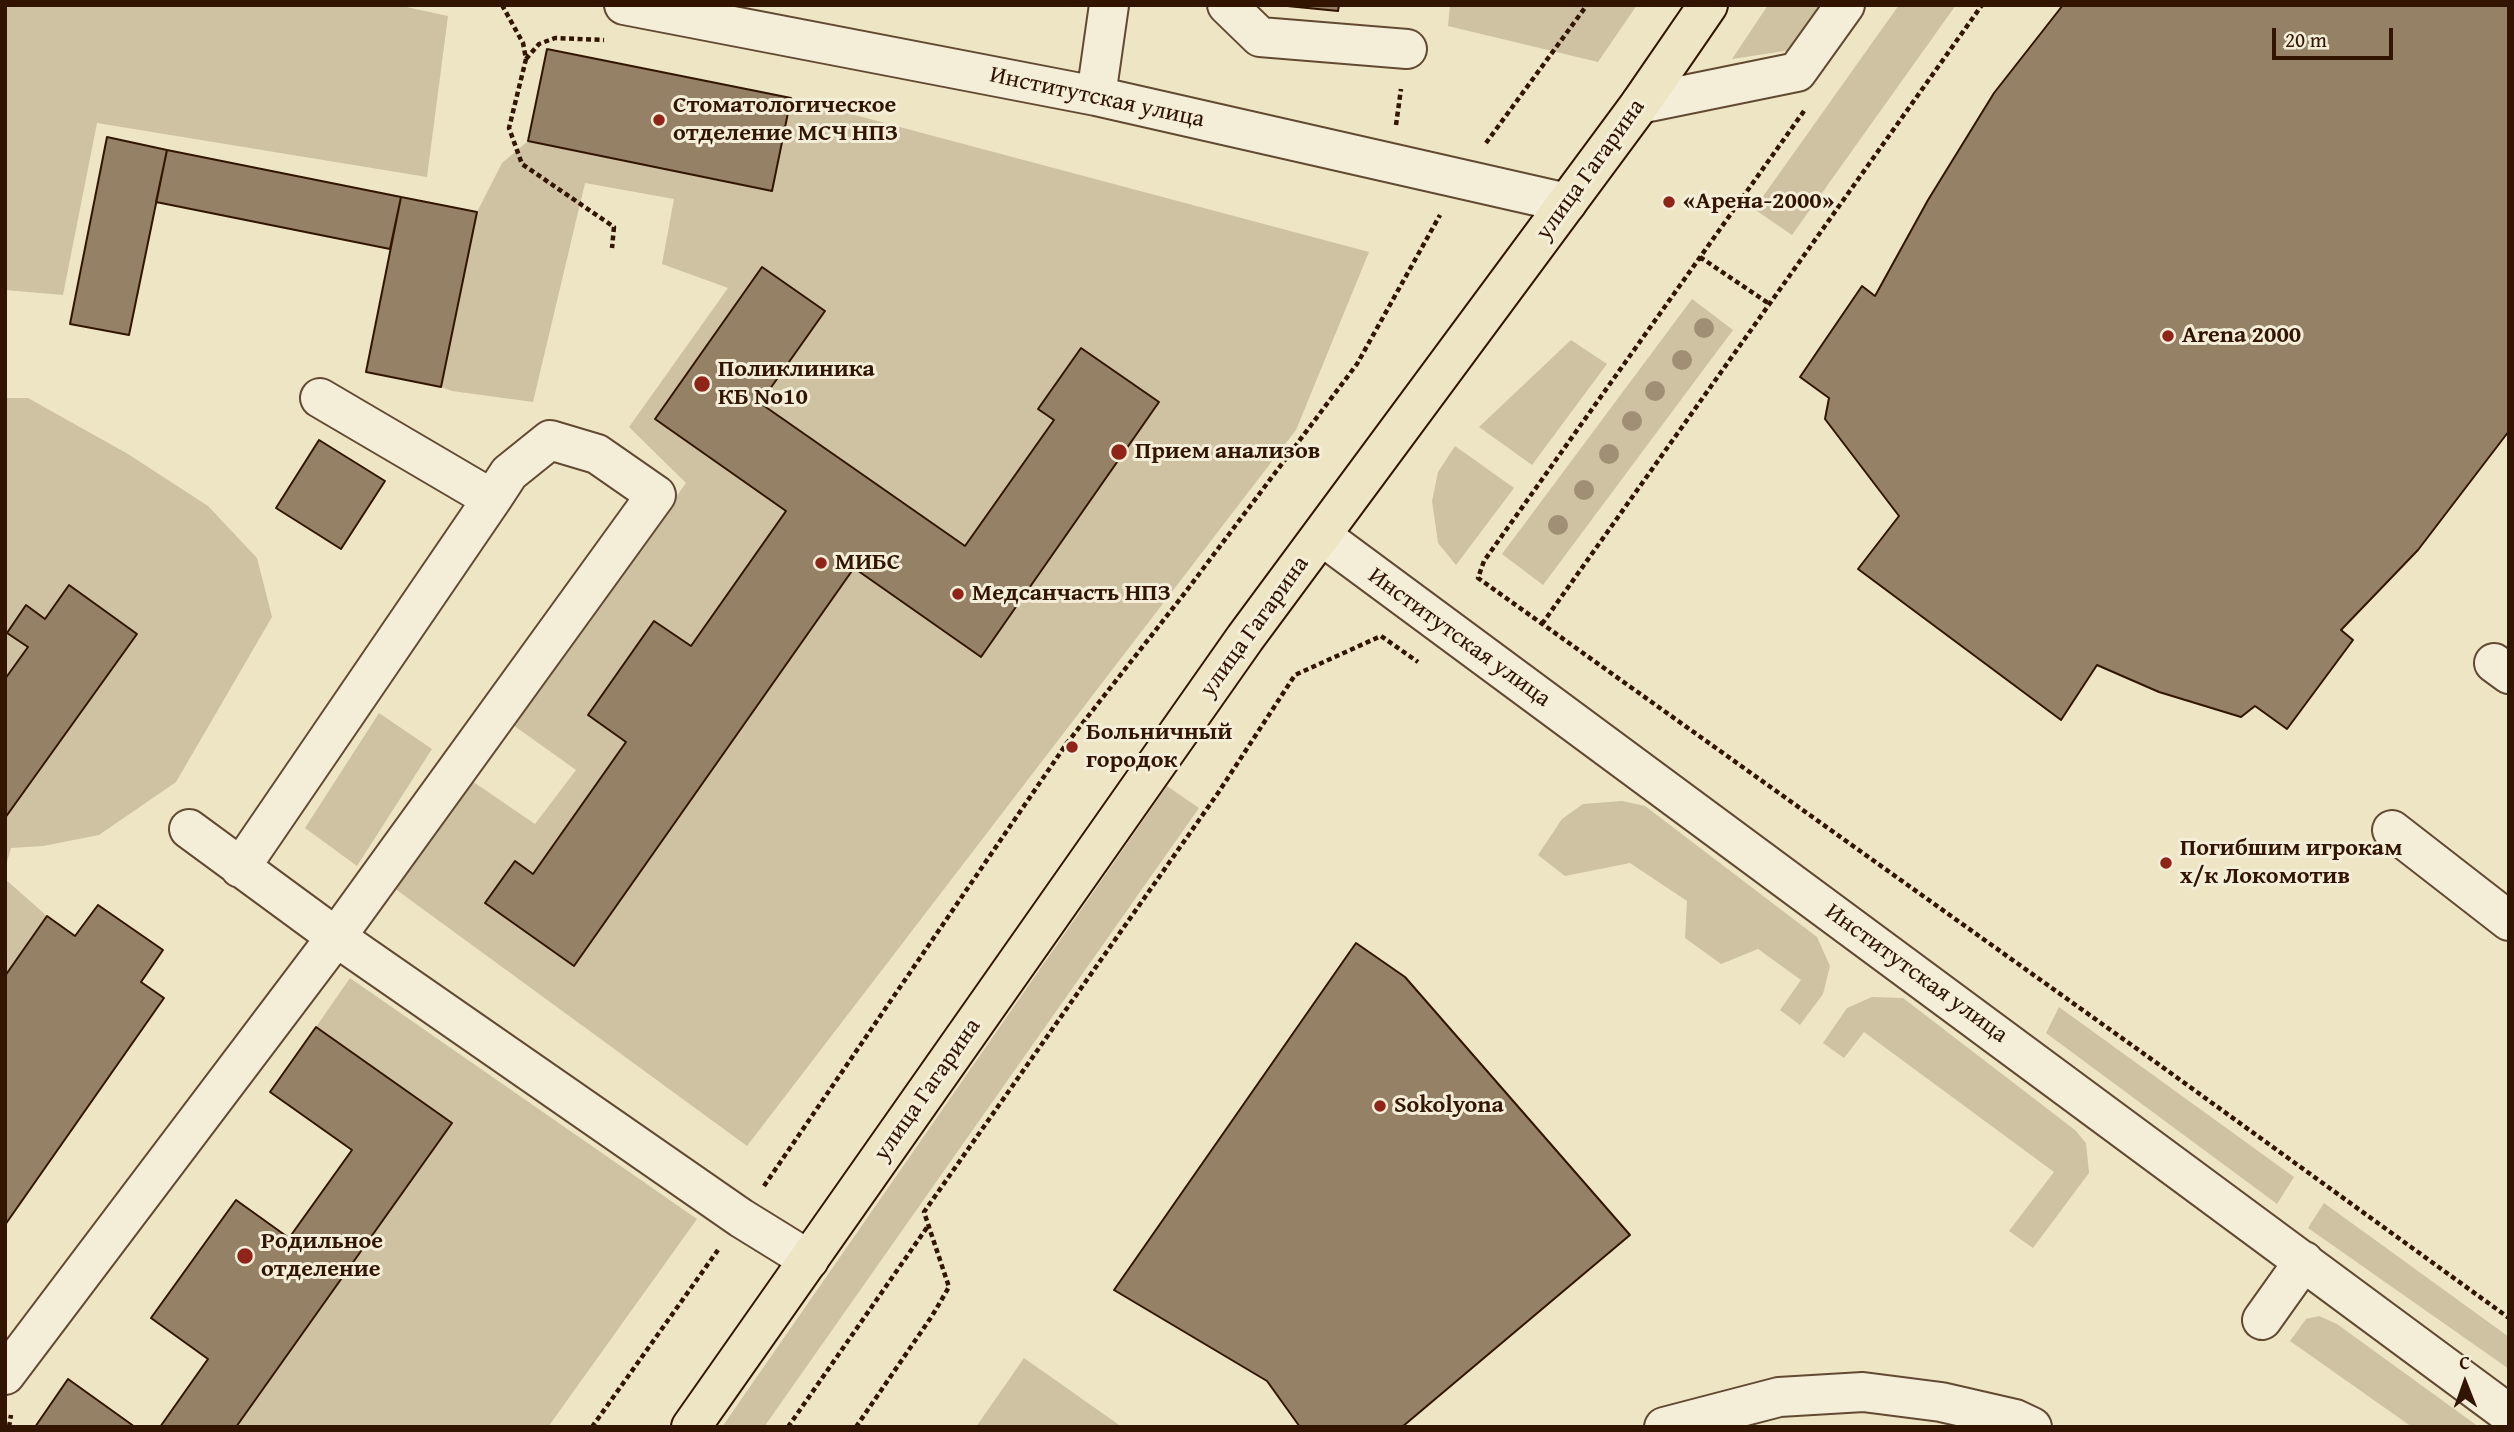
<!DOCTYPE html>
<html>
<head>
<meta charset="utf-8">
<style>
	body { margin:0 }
	#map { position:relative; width:2514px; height:1432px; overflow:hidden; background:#eee5c4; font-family:"Gentium Book Plus",serif }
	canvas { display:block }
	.frame { position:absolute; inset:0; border:7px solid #321501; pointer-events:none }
	.north { position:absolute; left:2430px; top:1348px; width:70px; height:70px; -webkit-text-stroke:5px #f4eed9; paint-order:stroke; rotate:359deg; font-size:19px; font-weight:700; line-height:28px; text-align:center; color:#321501 }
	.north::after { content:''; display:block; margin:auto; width:24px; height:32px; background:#321501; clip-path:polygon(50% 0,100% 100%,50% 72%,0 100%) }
	.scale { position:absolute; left:2272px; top:28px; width:121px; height:32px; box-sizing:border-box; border:4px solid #321501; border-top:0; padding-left:9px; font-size:21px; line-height:24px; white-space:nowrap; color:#321501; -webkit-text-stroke:5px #f4eed9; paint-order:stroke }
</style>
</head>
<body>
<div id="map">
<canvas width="2514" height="1432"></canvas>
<div class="frame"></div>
<div class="north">С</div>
<div class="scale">20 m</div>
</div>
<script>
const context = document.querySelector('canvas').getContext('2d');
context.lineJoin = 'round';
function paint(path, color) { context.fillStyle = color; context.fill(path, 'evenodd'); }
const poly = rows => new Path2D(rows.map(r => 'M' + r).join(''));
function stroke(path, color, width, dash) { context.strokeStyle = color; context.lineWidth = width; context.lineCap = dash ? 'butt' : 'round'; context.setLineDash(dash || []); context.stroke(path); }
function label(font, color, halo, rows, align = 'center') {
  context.font = font + ' "Gentium Book Plus",serif'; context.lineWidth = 6; context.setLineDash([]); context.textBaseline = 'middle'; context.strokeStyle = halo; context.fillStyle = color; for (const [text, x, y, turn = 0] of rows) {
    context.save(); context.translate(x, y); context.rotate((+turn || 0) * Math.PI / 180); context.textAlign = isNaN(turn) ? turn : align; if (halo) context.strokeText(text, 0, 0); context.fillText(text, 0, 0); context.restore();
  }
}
paint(poly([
	[5,5,397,5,448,16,427,177,97,123,63,295,5,290],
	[1450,5,1637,5,1598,62,1448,26],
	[1768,5,1823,5,1791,50,1732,59],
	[1899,5,1956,5,1792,235,1754,209],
	[791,98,1369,252,1296,430,747,1146,394,888,472,781,535,824,576,770,513,725,686,483,629,427,728,288,662,264,674,199,585,183,533,402,452,391,441,387,477,212,502,163,528,141,772,191],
	[762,267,824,311,760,403,965,546,1054,420,1038,409,1081,348,1159,402,981,656,854,568,574,965,485,903,515,861,533,874,626,742,588,714,654,621,691,646,786,511,656,419],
	[1692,299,1733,330,1543,585,1502,554],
	[1571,340,1607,364,1532,465,1479,427],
	[5,398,28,398,128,454,208,506,257,558,272,617,176,782,99,835,43,846,11,848,5,869],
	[1455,446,1514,488,1456,565,1438,543,1432,501,1438,472],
	[379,713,432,749,357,866,305,828],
	[1167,786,1199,808,764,1427,722,1427],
	[1622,801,1645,806,1817,937,1830,966,1823,994,1800,1025,1780,1010,1801,980,1758,949,1721,964,1685,938,1687,901,1630,863,1565,876,1538,855,1562,819,1583,804],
	[5,879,47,916,5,976],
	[350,978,697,1219,548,1427,236,1427,452,1123,316,1027],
	[1872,997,1903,998,2075,1130,2086,1143,2089,1173,2033,1248,2009,1231,2054,1172,1864,1032,1844,1058,1823,1043,1847,1008],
	[2059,1007,2294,1177,2277,1204,2046,1033],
	[2324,1203,2509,1337,2509,1369,2308,1228],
	[2319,1316,2337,1324,2479,1427,2412,1427,2290,1341,2306,1319],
	[1024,1358,1122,1427,976,1427]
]), '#cec2a3');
const building = poly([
	[1277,5,1339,5,1338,11,1277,5],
	[2063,5,2509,5,2509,431,2418,550,2341,630,2353,640,2287,729,2255,706,2241,717,2159,692,2097,665,2061,720,1858,569,1899,516,1825,419,1829,398,1800,377,1862,286,1875,296,1928,200,1994,93,2063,5],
	[547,49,791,98,772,191,528,141,547,49],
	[107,137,167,150,129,335,70,324,107,137],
	[167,150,401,197,390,249,156,202,167,150],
	[401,197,477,212,441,387,366,372,401,197],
	[762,267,825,311,760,403,965,546,1054,420,1038,409,1081,348,1159,402,981,657,854,568,574,966,485,903,515,861,533,874,626,742,588,715,654,621,691,646,786,511,655,419,762,267],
	[319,440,385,481,341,549,276,508,319,440],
	[69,585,137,634,5,818,5,679,28,647,7,633,26,605,45,619,69,585],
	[98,905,163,950,141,982,164,998,5,1225,5,976,47,916,75,936,98,905],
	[1356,943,1405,977,1630,1235,1402,1427,1300,1427,1267,1381,1114,1290,1356,943],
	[316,1027,452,1123,236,1427,160,1427,208,1359,151,1318,236,1200,289,1238,352,1150,270,1092,316,1027],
	[68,1379,135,1427,35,1427,68,1379]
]);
paint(building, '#948166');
stroke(building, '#321501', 2);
const minor = poly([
	[624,5,1096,96,1567,203],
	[1227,5,1260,37,1407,49],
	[1096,96,1109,5],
	[1640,104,1797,72,1845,5],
	[1322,536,2509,1414],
	[2494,663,2509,674],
	[189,829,336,937,741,1218,809,1260],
	[2392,830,2509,921],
	[240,868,492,499],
	[2262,1320,2304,1261],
	[5,1375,336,937,656,495,597,454,550,440,509,473,492,499,320,398],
	[1664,1427,1779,1397,1863,1392,1941,1402,2015,1419,2032,1427]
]);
const major = poly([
	[691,1427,1245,638,1640,104,1708,5]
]);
stroke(minor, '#614932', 42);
stroke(major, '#321501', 42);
stroke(poly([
	[502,5,523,43,526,59,509,128,522,164,614,227,612,248],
	[526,59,539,44,555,38,604,40],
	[1804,111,1484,561,1478,578,2161,1066,2509,1318],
	[1396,125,1401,89],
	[1486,143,1587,5],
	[1700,257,1771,305],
	[1542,624,1982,5],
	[764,1186,1067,743,1184,594,1357,364,1440,215],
	[9,1427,11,1415],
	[592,1427,718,1250],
	[788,1427,928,1226],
	[856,1427,932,1316,949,1287,924,1212,1218,793,1295,675,1381,636,1418,662]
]), '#321501', 4.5, [5, 3.5]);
stroke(minor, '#f4eed9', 38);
stroke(major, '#eee5c4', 38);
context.fillStyle = '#a08f74';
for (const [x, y] of [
	[1704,328],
	[1682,360],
	[1655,391],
	[1632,421],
	[1609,454],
	[1584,490],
	[1558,525]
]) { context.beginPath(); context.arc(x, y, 10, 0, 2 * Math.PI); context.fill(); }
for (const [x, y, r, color] of [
	[659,120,7,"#8f2418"],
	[1669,202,7,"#8f2418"],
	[2168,336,7,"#8f2418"],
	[702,384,9,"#8f2418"],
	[1119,452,9,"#8f2418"],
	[821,563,7,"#8f2418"],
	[958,594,7,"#8f2418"],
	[1072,747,7,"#8f2418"],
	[2166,863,7,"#8f2418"],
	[1380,1106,7,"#8f2418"],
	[245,1256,9,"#8f2418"]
]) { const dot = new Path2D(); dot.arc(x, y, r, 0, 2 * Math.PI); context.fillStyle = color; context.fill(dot); stroke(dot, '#f4eed9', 2.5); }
label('24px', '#321501', '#f4eed9', [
	["Институтская улица",1097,98,12],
	["улица Гагарина",1591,170,-54],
	["улица Гагарина",1255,627,-54],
	["Институтская улица",1459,638,36],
	["Институтская улица",1916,974,36],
	["улица Гагарина",928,1090,-55]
]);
label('bold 24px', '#321501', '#f4eed9', [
	["Стоматологическое",673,106],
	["отделение МСЧ НПЗ",673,134],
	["«Арена-2000»",1683,202],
	["Arena 2000",2182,336],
	["Поликлиника",718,370],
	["КБ No10",718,398],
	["Прием анализов",1135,452],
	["МИБС",835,563],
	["Медсанчасть НПЗ",972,594],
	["Больничный",1086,733],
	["городок",1086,761],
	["Погибшим игрокам",2180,849],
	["х/к Локомотив",2180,877],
	["Sokolyona",1394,1106],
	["Родильное",261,1242],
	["отделение",261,1270]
], 'left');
</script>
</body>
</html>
